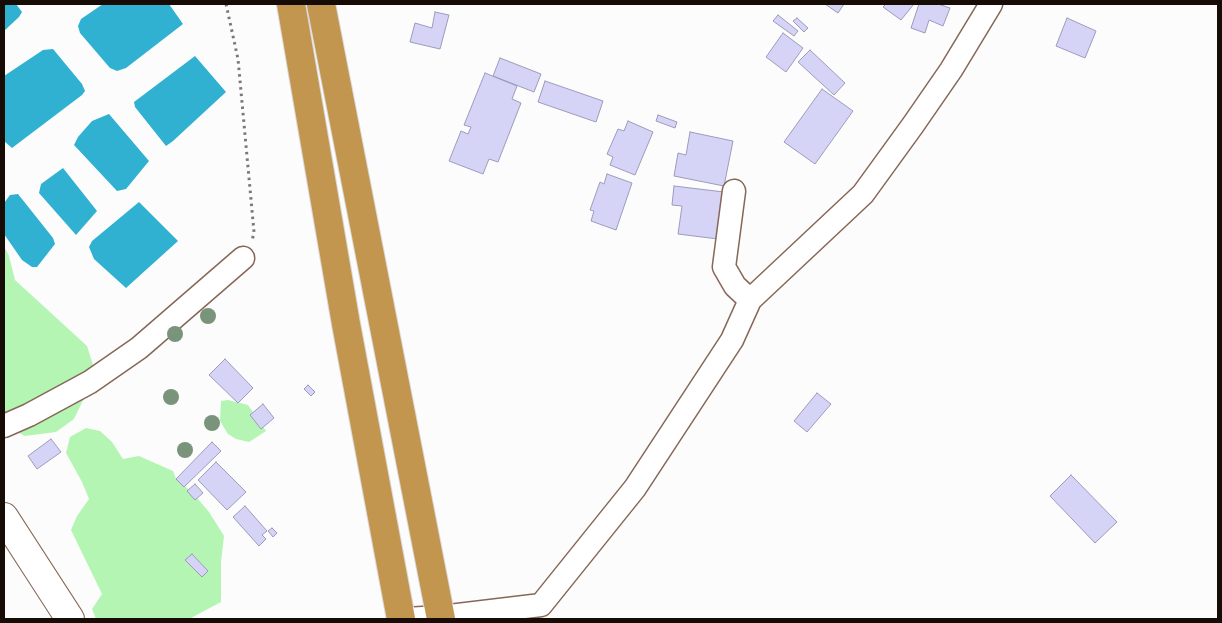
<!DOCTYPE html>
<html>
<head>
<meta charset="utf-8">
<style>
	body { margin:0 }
	#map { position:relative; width:1222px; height:623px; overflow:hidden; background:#fbfcfb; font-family:Barlow,sans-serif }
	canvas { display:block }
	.frame { position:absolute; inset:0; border:5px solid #170b06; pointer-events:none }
</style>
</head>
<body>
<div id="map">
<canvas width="1222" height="623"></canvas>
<div class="frame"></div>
</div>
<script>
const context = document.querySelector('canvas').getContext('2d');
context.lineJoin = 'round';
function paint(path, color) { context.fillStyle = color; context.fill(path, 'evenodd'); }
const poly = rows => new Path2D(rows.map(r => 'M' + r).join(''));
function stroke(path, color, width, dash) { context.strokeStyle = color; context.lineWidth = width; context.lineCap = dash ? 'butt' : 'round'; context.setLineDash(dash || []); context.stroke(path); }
paint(poly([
	[4,246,9,256,15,280,87,346,93,365,87,392,74,419,56,432,25,436,4,425],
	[228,400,248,405,266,431,249,442,236,439,228,434,220,421,221,401],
	[86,428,100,431,112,442,123,459,139,456,173,471,176,479,192,492,209,512,224,536,221,562,221,602,189,619,96,619,92,609,102,594,71,530,77,516,89,499,82,482,66,453,70,437]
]), '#b4f5b3');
paint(poly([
	[4,4,16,4,22,12,19,17,4,31],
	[103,4,169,4,183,24,126,68,117,71,110,68,80,33,78,26,81,19],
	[53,49,82,84,85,91,82,95,12,148,4,141,4,76,43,50],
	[195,56,226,92,173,141,166,146,135,107,134,102],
	[109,114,149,161,126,189,117,191,74,145,78,137,92,121],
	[63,168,97,211,76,235,39,193,41,184],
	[18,194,53,238,55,244,37,267,32,267,22,260,4,234,4,203,10,195],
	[139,202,178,241,126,288,94,259,89,247,92,241]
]), '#30b1d2');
const building = poly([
	[825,4,844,4,838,13,825,4],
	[886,4,914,4,901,20,883,7,886,4],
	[919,4,938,4,950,8,943,26,929,20,925,33,911,28,919,4],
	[435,12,449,15,440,49,410,42,415,23,432,28,435,12],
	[778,15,798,31,794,36,773,21,778,15],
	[797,18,808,28,804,32,793,21,797,18],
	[1067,18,1096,31,1085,58,1056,46,1067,18],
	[783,33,803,48,786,72,766,57,783,33],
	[810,50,845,83,834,95,798,62,810,50],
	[500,58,541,74,534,92,493,76,500,58],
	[485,73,517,86,512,99,521,103,498,162,489,159,483,174,449,161,461,131,468,134,471,127,464,125,485,73],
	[545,81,603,101,596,122,538,102,545,81],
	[822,89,853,111,815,164,784,142,822,89],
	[658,115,677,122,675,128,656,121,658,115],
	[628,121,653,132,635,175,610,165,613,157,607,154,618,129,624,131,628,121],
	[690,132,733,141,724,186,674,176,678,153,686,155,690,132],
	[607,174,632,183,616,230,591,221,594,211,590,210,600,182,604,184,607,174],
	[674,186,724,192,718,239,678,234,682,206,672,205,674,186],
	[225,359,253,388,238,403,209,375,225,359],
	[308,385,315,392,311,396,304,389,308,385],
	[817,393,831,404,807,432,794,421,817,393],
	[263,404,274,418,261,429,250,415,263,404],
	[51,439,61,452,37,469,28,456,51,439],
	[212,442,221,451,184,487,176,479,212,442],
	[216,462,246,492,227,510,198,480,216,462],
	[1071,475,1117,522,1095,543,1050,496,1071,475],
	[195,484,203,493,195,500,187,491,195,484],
	[245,506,267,531,262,535,266,539,259,546,233,517,245,506],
	[272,528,277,533,273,537,268,531,272,528],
	[192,554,208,571,202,577,185,560,192,554]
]);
paint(building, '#d5d4f6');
stroke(building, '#9c9bbc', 1);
const minor = poly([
	[734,191,724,267,735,286,750,300],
	[4,426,29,415,90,382,139,348,243,258],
	[405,619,441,617,541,605,635,488,732,340,750,300,863,194,913,125,951,70,991,4]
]);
const tertiary = poly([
	[4,517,70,619]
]);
const trunk = poly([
	[291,4,346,324,401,619],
	[321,4,441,619]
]);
stroke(minor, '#876757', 25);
stroke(tertiary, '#876757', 30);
stroke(trunk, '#dad8d7', 30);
stroke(poly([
	[226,4,238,59,254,232,252,241]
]), '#7e7874', 3, [2.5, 4]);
stroke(minor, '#fff', 22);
stroke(tertiary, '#fff', 28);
stroke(trunk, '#c39650', 28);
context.fillStyle = '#79947b';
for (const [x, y] of [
	[208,316],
	[175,334],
	[171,397],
	[212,423],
	[185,450]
]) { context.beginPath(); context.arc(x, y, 8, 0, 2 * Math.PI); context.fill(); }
</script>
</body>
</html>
